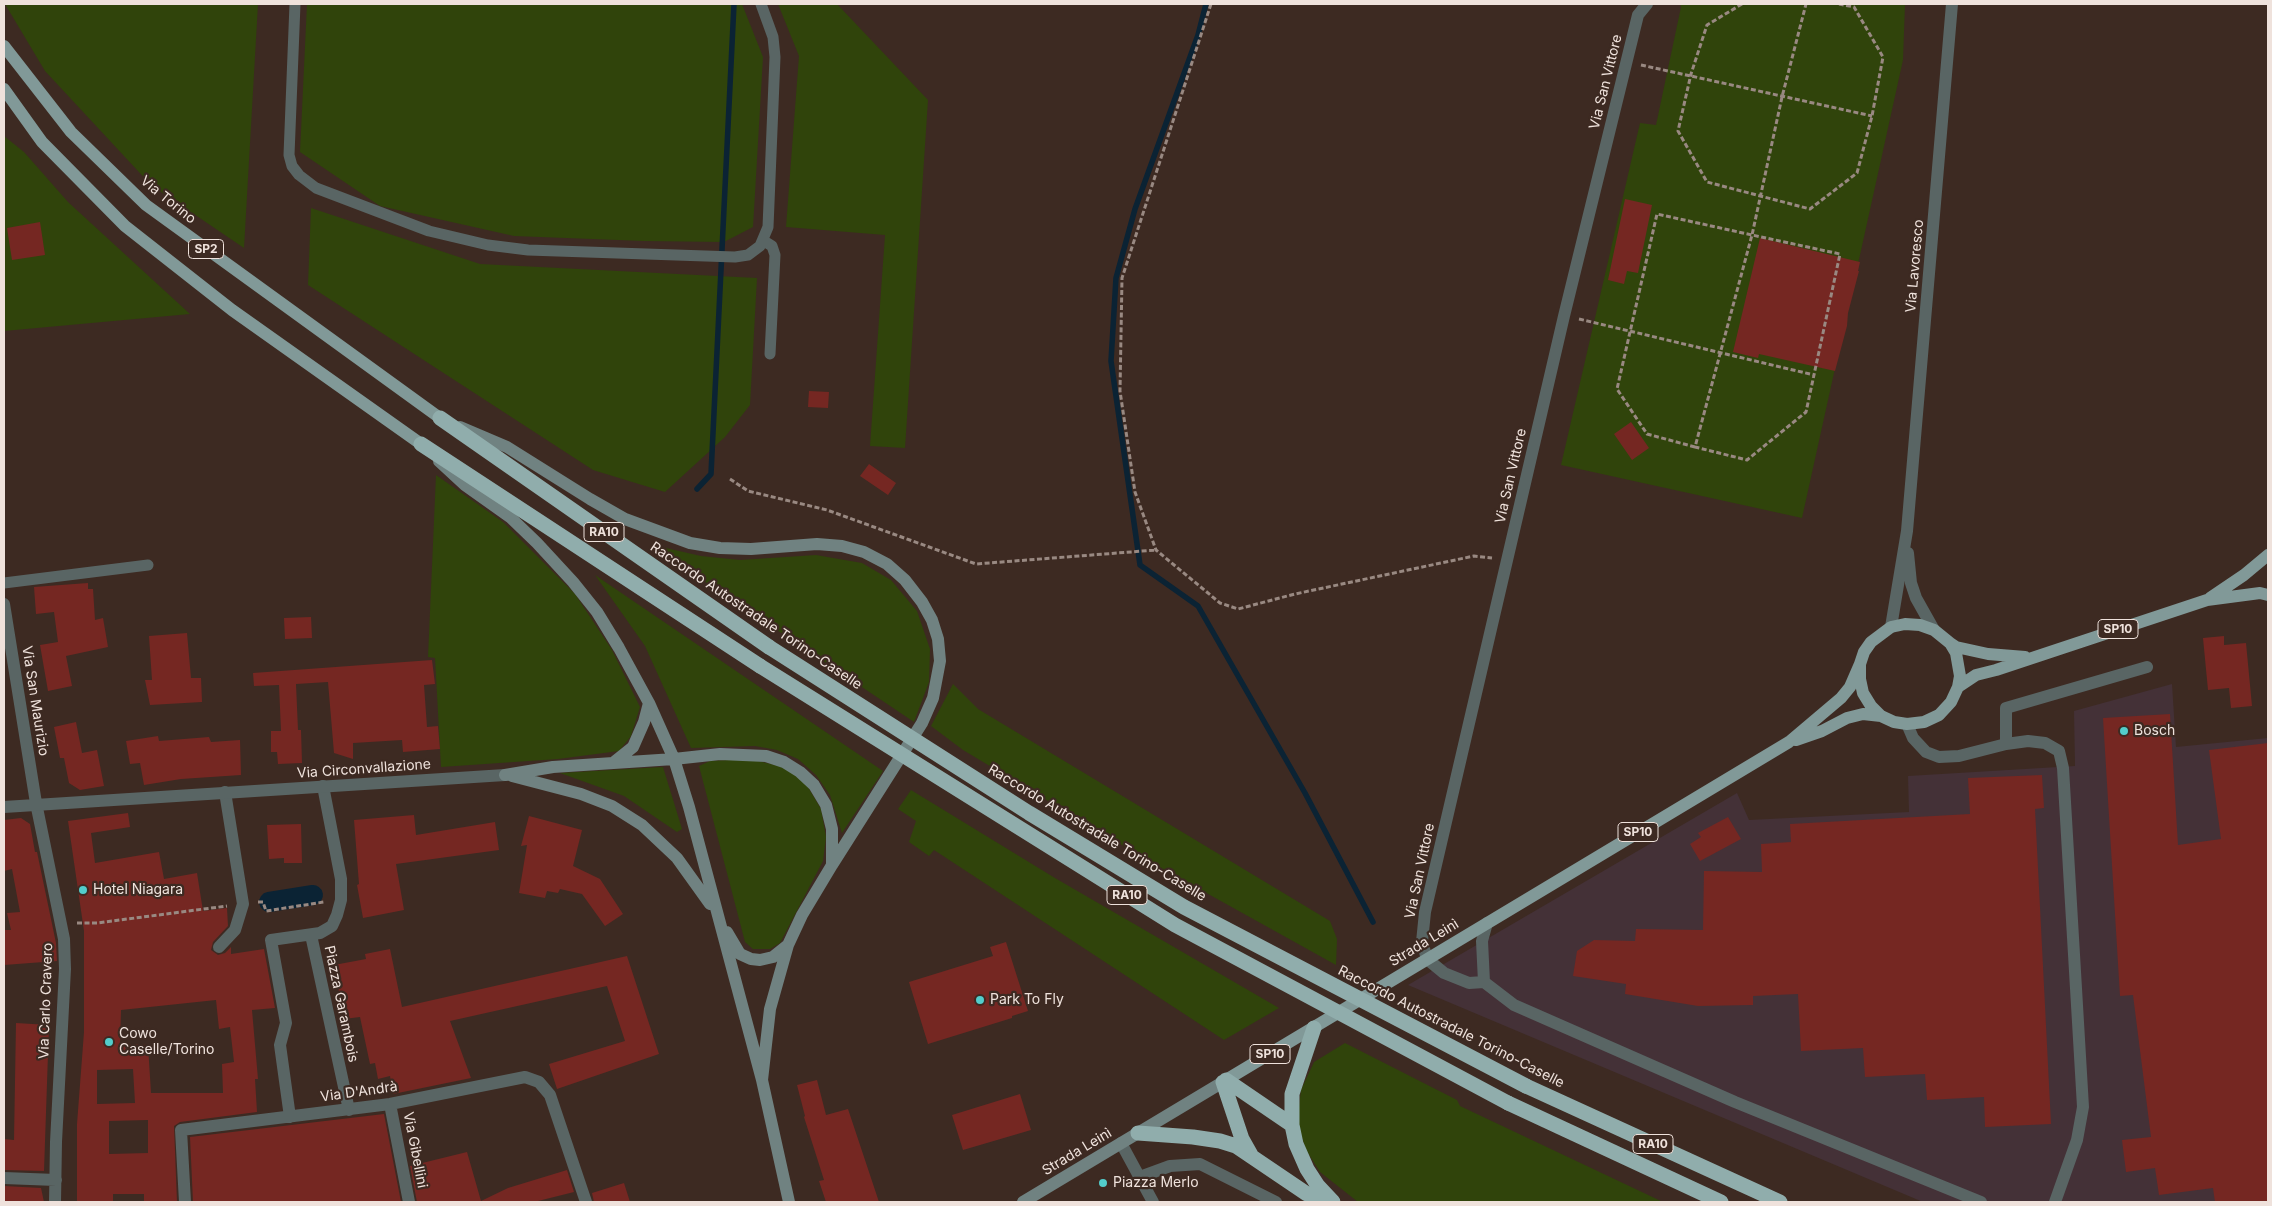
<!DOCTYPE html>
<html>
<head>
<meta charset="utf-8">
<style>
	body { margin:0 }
	#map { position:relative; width:2272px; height:1206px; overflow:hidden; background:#3d2a22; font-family:Inter,sans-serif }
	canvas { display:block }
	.frame { position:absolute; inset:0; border:5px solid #efe2dc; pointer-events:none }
</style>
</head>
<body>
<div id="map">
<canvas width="2272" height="1206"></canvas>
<div class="frame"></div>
</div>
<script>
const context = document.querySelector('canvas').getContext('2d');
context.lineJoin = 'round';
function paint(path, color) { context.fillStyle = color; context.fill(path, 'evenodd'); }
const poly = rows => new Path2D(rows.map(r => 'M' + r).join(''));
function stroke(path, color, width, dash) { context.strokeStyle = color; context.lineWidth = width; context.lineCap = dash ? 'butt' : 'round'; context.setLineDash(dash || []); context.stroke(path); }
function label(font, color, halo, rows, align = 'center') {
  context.font = font + ' Inter,sans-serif'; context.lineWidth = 4.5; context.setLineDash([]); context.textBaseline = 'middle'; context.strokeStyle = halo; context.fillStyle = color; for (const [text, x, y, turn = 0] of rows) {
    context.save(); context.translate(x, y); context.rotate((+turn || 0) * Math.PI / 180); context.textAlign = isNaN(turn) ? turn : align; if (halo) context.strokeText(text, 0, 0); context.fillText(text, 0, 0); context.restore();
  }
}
paint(poly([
	[2172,684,2176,747,2268,738,2268,1202,1923,1202,1408,985,1737,793,1749,820,1909,812,1908,776,2075,766,2074,711]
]), '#443137');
paint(poly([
	[5,4,258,4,244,248,151,185,45,71],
	[307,4,742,4,763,57,753,227,724,242,644,241,514,236,380,206,300,152],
	[778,4,837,4,928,100,905,448,870,446,885,235,786,227,799,56],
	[1680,4,1905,4,1903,60,1802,518,1561,465,1640,123,1656,125,1681,7],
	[4,136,24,152,68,202,190,314,4,331],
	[311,208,480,264,757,278,750,405,725,437,665,492,593,470,308,285],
	[436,475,503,522,575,594,612,650,640,707,631,736,619,751,558,759,441,767,435,658,428,657],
	[657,546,701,556,740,560,816,555,862,563,891,580,917,611,930,649,929,682,914,722,668,557],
	[595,575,883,771,842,833,830,795,816,775,798,759,777,750,755,746,691,748,645,646],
	[953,684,978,709,1330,921,1337,939,1336,965,1147,860,963,750,931,726],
	[750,759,783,767,805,782,821,809,826,837,823,861,780,943,770,949,753,949,745,942,699,766,710,761],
	[663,767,682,829,677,832,624,796,560,773],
	[911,790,1055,878,1279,1008,1224,1040,934,850,929,856,909,842,916,821,898,809],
	[1345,1043,1457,1100,1460,1106,1663,1202,1358,1202,1320,1172,1306,1150,1297,1123,1301,1090,1314,1062]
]), '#30440b');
stroke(poly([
	[1206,4,1198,35,1135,209,1116,278,1111,361,1140,565,1198,606,1305,793,1373,922],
	[697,489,711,474,734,4]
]), '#0b2334', 5.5);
stroke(poly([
	[269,902,313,895]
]), '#0b2334', 20);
paint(poly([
	[1625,199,1652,205,1638,273,1627,271,1624,284,1608,280],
	[40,222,45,255,12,260,7,228],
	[1760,238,1860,262,1858,271,1859,271,1848,313,1847,326,1835,371,1759,354,1758,358,1733,352],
	[809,391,829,392,828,408,808,407],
	[1631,422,1649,448,1632,460,1614,434],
	[869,464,896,483,888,495,860,476],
	[88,583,88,589,93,589,95,620,103,618,108,647,66,656,72,686,48,691,40,645,58,642,54,612,36,614,34,587],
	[311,617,312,638,285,639,284,618],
	[187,633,191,678,201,678,202,702,150,705,145,680,152,680,149,636],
	[2224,636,2224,645,2246,643,2252,706,2231,708,2229,688,2208,690,2203,638],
	[432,660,435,684,424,685,427,727,438,726,440,749,403,752,402,740,353,743,353,759,334,753,328,682,296,684,298,730,301,730,302,763,278,764,277,752,271,752,271,731,281,731,279,685,254,686,253,673],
	[2170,714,2178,845,2221,839,2209,750,2268,743,2268,1202,2215,1202,2213,1188,2159,1195,2155,1168,2126,1172,2122,1140,2151,1137,2133,995,2120,996,2103,718],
	[76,722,82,753,97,750,104,786,80,790,69,783,64,758,60,758,54,727],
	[158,736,159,741,209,737,211,742,240,740,241,775,181,779,144,785,140,763,130,764,126,741],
	[2042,775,2044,808,2035,809,2051,1124,1985,1127,1984,1097,1927,1100,1925,1074,1865,1077,1863,1048,1801,1051,1798,994,1753,996,1753,1005,1698,1006,1625,994,1626,984,1573,976,1577,951,1594,940,1635,941,1636,929,1703,930,1704,871,1762,872,1761,844,1791,842,1790,824,1970,814,1968,778],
	[128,813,130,827,91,833,95,863,159,852,164,879,197,873,203,911,227,908,228,926,213,942,211,950,218,955,225,953,231,947,231,954,264,949,275,1008,252,1010,258,1079,255,1079,257,1112,180,1122,174,1126,177,1202,144,1202,144,1194,113,1194,113,1202,77,1202,77,1124,84,1032,84,931,68,821],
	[216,1000,219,1029,230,1027,234,1062,222,1064,223,1093,151,1093,148,1045,120,1044,121,1010],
	[133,1069,135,1103,97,1104,97,1070],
	[148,1120,148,1153,109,1154,109,1121],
	[414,815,416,835,495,822,499,850,396,864,404,910,363,918,357,885,359,884,354,820],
	[529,816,582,830,573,866,600,879,623,914,605,926,582,894,560,889,558,893,547,891,545,898,519,893,527,845,521,846],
	[1728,817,1741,839,1700,861,1690,844,1701,837,1698,833],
	[21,818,30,824,35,852,37,852,56,943,57,961,4,965,4,930,11,930,7,913,20,912,12,869,4,871,4,820],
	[301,824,302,863,284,863,284,858,269,859,267,825],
	[1006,942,1028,1011,1012,1016,1012,1018,928,1044,909,982,993,956,990,947],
	[390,949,402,1007,627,956,659,1054,557,1089,549,1064,625,1041,607,986,450,1021,471,1078,393,1094,390,1076,378,1079,375,1063,370,1064,360,1017,344,1019,334,965,366,959,365,954],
	[16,1023,49,1025,44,1171,4,1170,4,1139,14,1140],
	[817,1080,826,1115,848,1109,879,1202,826,1202,819,1181,824,1180,804,1117,805,1116,797,1085],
	[1020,1094,1031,1130,963,1150,952,1115],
	[384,1114,401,1202,193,1202,190,1137],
	[467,1152,481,1201,508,1188,567,1170,574,1192,534,1202,417,1202,410,1166],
	[624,1183,630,1202,594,1202,592,1193],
	[4,1186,41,1188,44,1202,4,1202]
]), '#752722');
stroke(poly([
	[1211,4,1122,278,1120,391,1135,492,1156,550,1220,603,1238,609,1295,594,1474,556,1492,558],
	[1742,4,1707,25,1691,74,1678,131,1707,182,1810,209,1857,173,1872,116,1883,57,1854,7,1839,4],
	[1641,65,1872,116],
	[1579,319,1814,375],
	[1695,447,1647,434,1617,389,1657,214,1752,235,1840,254,1806,412,1747,460,1695,447,1752,235,1782,97,1806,4],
	[730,479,748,491,827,510,976,564,1156,550],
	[258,902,263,902,266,911,324,902],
	[77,923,97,923,227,906]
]), '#998982', 3, [5, 2.5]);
stroke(poly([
	[295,4,289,155,292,166,299,175,316,188,429,231,488,245,528,250,735,257,748,255,760,246,768,227,775,57,773,37,761,4],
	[764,241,772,246,775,255,770,354],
	[4,583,148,565]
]), '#596564', 11);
stroke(poly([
	[1907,724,1913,738,1926,752,1939,757,1959,756,2006,744,2028,741,2045,743,2059,751,2063,768,2083,1107,2077,1140,2055,1202],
	[2006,744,2006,708,2147,667],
	[36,803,64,939,65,969,56,1142,55,1202],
	[1487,923,1482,941,1484,982,1514,1005,1735,1102,1981,1202],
	[311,935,349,1110],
	[219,947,235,930,243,904,225,792],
	[1484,982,1469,983,1444,973,1427,959,1422,942,1425,912,1564,316,1638,15,1647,4],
	[390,1104,409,1202],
	[290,1117,280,1045,286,1023,271,940,320,933,332,926,337,915,341,900,341,879,323,786],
	[1121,1143,1153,1202],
	[1140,1177,1170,1166,1200,1164,1276,1202],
	[4,1178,56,1180],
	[185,1202,181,1130,390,1104,525,1077,539,1082,550,1095,586,1202]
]), '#596564', 12);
stroke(poly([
	[1908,553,1911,583,1916,598,1934,630],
	[4,604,36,803],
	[1891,627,1907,531,1952,4],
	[4,807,505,775]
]), '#596564', 12);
stroke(poly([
	[460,427,507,447,590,499,625,519,690,543,720,548,751,549,817,544,842,546,864,552,887,564,905,580,922,602,932,620,938,639,940,661,933,698,922,723,832,865,802,915,788,945,770,1009,762,1080],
	[439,461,465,485,510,517,537,543,573,582,597,612,619,648,649,703,674,759,689,807,762,1080,789,1202],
	[613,763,633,747,644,722,649,703],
	[505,775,553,767,674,759,720,754,766,756,784,762,800,772,814,785,826,805,832,829,832,864],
	[512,776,581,794,612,806,642,825,677,858,710,904],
	[727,932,740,954,751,959,760,960,773,957,788,945],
	[1023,1202,1223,1082]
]), '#708281', 12);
stroke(poly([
	[4,46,71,132,146,205,440,418],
	[4,89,42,142,125,226,232,310,421,444],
	[2210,598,2244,575,2268,555],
	[1950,643,1956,647,1988,654,2025,657],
	[1958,687,1976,675,1996,670,2207,600,2260,593,2268,595],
	[1796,740,1822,731,1847,718,1863,714,1881,716,1894,722,1907,724,1924,722,1939,715,1951,702,1958,687,1960,676,1956,653,1950,643,1934,630,1920,625,1905,624,1891,627,1871,642,1864,652,1860,664,1860,679,1863,693,1871,706,1881,716],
	[1226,1080,1789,742,1841,698,1850,687,1860,664]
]), '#819998', 12);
stroke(poly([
	[440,418,769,647],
	[421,444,760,666],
	[1314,1028,1292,1094,1292,1125,1296,1144,1307,1169,1318,1186,1333,1202],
	[1226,1080,1292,1125],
	[1223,1082,1242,1139,1251,1155],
	[1526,1086,1780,1202],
	[1508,1103,1721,1202],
	[1138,1133,1193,1137,1220,1141,1236,1146,1307,1194,1325,1202]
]), '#90adac', 15);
stroke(poly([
	[769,647,1029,813,1184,907,1526,1086],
	[760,666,1175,925,1508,1103]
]), '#90adac', 15);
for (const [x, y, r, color] of [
	[2124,731,5,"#53cdcb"],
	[83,890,5,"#53cdcb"],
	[980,1000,5,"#53cdcb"],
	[109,1042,5,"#53cdcb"],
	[1103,1183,5,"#53cdcb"]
]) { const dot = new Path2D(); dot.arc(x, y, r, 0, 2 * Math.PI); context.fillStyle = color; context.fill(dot); stroke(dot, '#3d2a22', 2); }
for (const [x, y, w] of [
	[206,249,35],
	[604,532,40],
	[2118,629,40],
	[1638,832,40],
	[1127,895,40],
	[1270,1054,40],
	[1653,1144,40]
]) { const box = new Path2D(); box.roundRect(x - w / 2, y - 9.5, w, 19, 4); context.fillStyle = '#3d2a22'; context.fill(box); stroke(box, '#efe2dc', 1); }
label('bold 12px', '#efe2dc', null, [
	["SP2",206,249],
	["RA10",604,532],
	["SP10",2118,629],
	["SP10",1638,832],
	["RA10",1127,895],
	["SP10",1270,1054],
	["RA10",1653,1144]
]);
label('14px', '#efe2dc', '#3d2a22', [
	["Via San Vittore",1606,82,-76],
	["Via Torino",168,200,39],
	["Via Lavoresco",1915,266,-85],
	["Via San Vittore",1511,476,-77],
	["Raccordo Autostradale Torino-Caselle",756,616,34],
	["Via San Maurizio",35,701,81],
	["Via Circonvallazione",364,769,-4],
	["Raccordo Autostradale Torino-Caselle",1097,833,31],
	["Via San Vittore",1420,871,-78],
	["Strada Leinì",1424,943,-31],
	["Via Carlo Cravero",46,1001,-88],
	["Piazza Garambois",341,1004,78],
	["Raccordo Autostradale Torino-Caselle",1451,1027,27],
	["Via D'Andrà",359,1092,-8],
	["Via Gibellini",415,1150,79],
	["Strada Leinì",1077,1152,-31]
]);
label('14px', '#efe2dc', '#3d2a22', [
	["Bosch",2134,731],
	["Hotel Niagara",93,890],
	["Park To Fly",990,1000],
	["Cowo",119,1034],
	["Caselle/Torino",119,1050],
	["Piazza Merlo",1113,1183]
], 'left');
</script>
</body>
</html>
